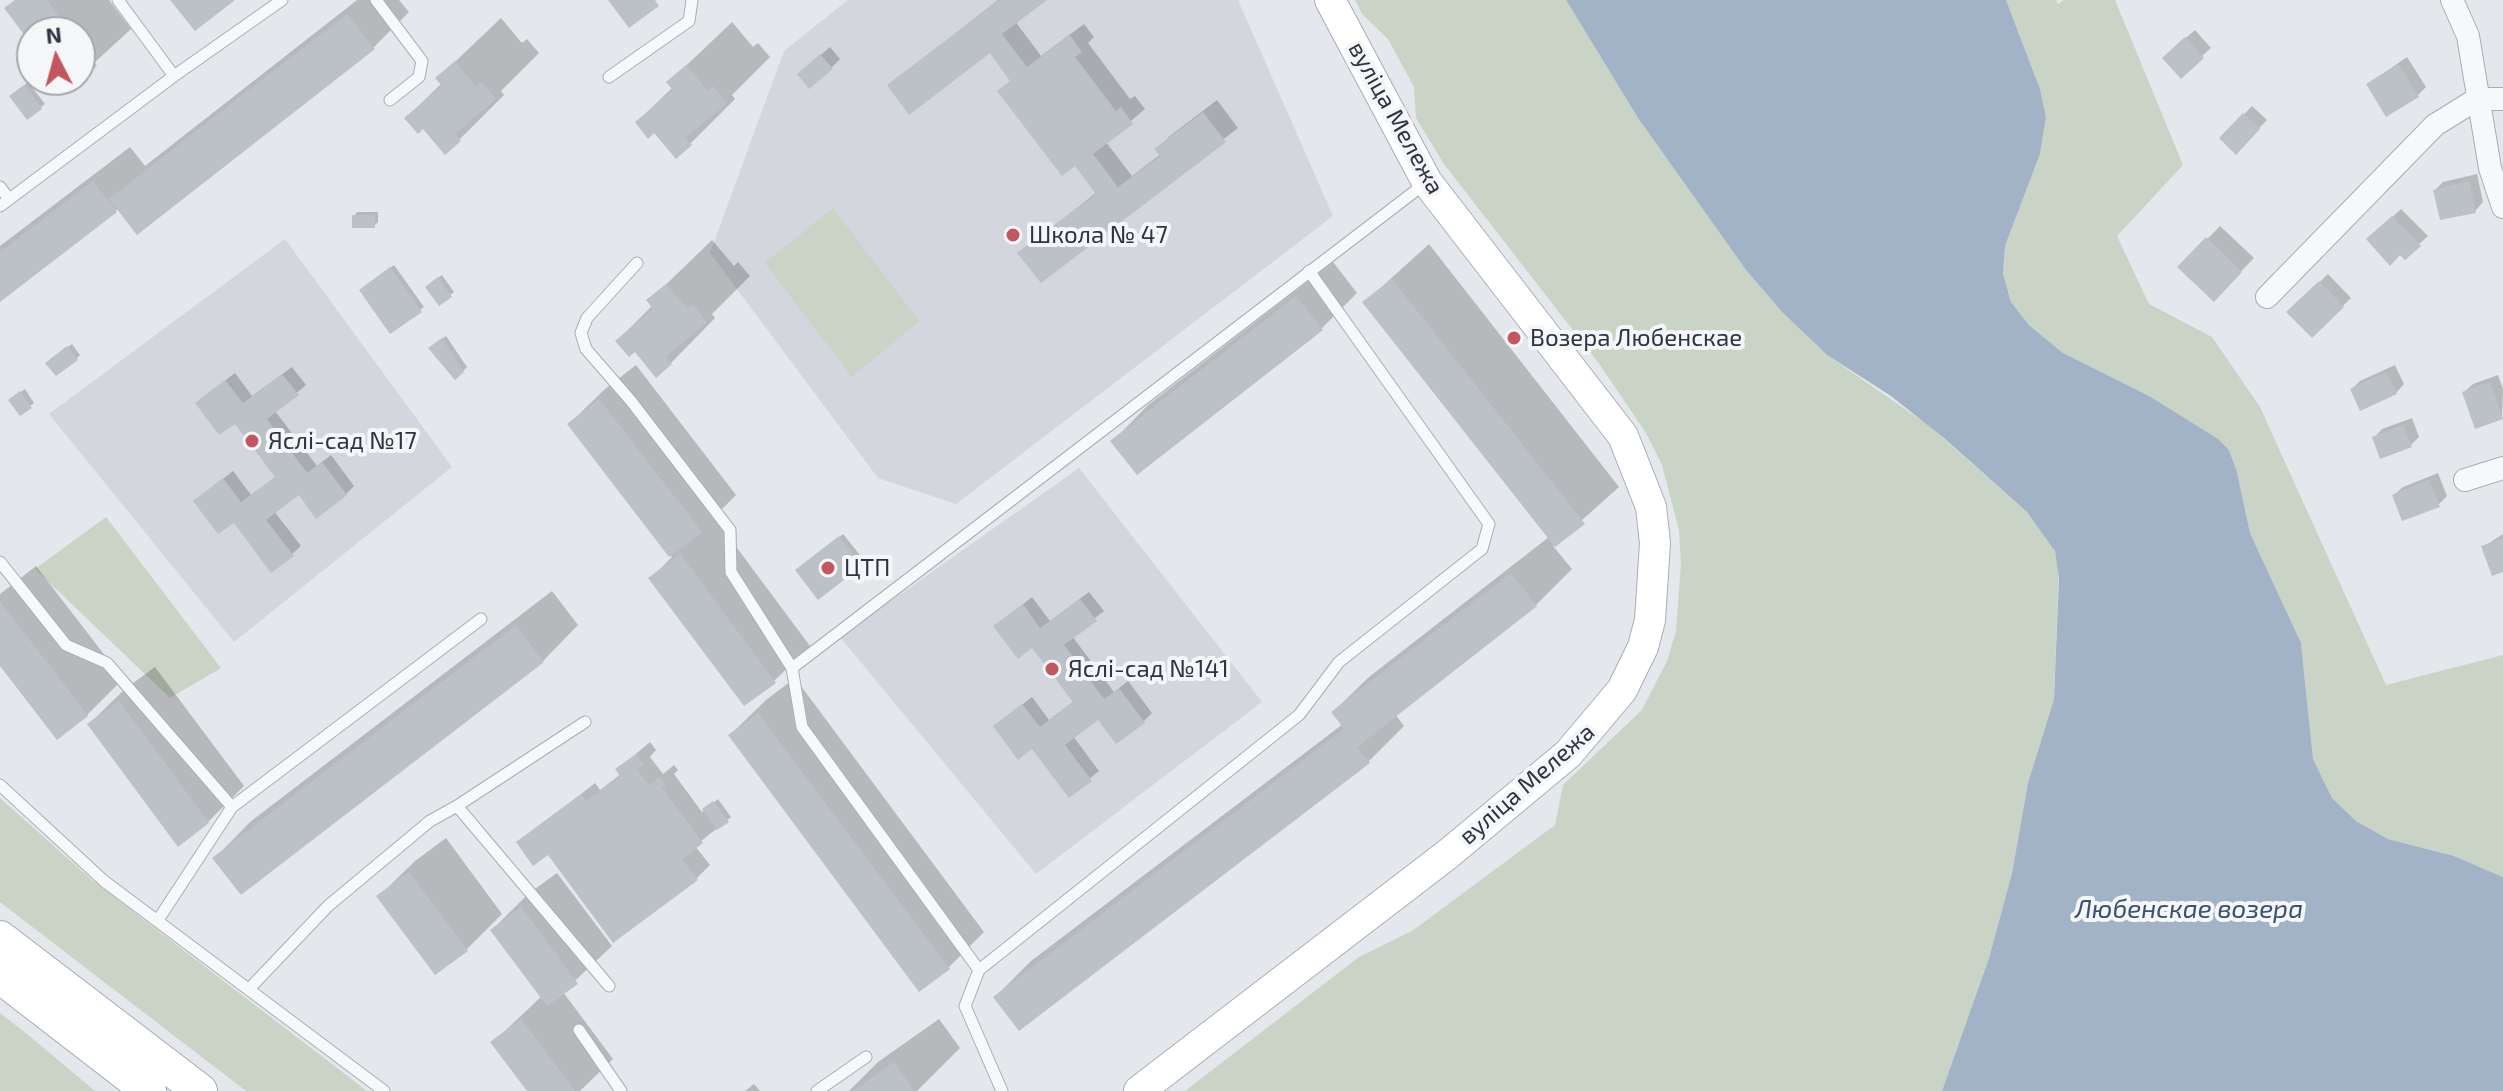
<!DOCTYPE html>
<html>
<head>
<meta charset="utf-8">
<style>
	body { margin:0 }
	#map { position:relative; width:2503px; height:1091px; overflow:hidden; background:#e4e7eb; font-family:"Exo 2",sans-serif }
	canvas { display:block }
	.north { position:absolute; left:16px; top:16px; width:80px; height:80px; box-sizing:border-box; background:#f4f6f8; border:2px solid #a4a8af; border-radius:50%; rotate:354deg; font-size:22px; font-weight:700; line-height:32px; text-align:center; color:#2d3442 }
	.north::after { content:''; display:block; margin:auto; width:28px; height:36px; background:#c35761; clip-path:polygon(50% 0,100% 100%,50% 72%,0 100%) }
</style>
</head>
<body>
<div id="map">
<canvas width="2503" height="1091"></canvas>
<div class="north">N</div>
</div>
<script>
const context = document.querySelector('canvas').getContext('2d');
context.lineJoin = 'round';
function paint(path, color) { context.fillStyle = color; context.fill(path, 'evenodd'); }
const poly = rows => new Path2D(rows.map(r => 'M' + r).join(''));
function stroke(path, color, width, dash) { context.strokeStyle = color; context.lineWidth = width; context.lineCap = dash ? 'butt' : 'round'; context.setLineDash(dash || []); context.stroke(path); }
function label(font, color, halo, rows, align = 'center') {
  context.font = font + ' "Exo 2",sans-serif'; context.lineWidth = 8; context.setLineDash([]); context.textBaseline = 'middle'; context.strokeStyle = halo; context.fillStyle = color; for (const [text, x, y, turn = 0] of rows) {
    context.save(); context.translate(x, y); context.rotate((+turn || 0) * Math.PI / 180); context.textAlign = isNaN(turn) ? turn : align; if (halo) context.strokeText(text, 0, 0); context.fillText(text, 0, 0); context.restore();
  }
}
paint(poly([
	[848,0,1238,0,1333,216,956,504,878,478,710,253,784,51],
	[285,239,452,467,234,642,49,414],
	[1079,468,1262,702,1036,874,840,637]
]), '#d3d6dd');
paint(poly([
	[1355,0,1566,0,1638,118,1746,270,1782,312,1827,355,1928,425,2027,512,2050,539,2059,564,2054,699,2028,783,2012,873,1989,958,1942,1091,1185,1091,1359,957,1412,931,1555,825,1563,785,1642,710,1667,661,1676,631,1681,564,1679,530,1662,465,1646,433,1600,365,1444,164,1416,118,1414,87,1388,39,1362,14],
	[2006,0,2056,0,2058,4,2064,0,2115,0,2183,165,2117,236,2149,304,2212,337,2260,407,2386,685,2503,655,2503,877,2454,856,2388,839,2356,821,2332,798,2313,759,2301,643,2250,533,2237,472,2229,450,2149,396,2063,353,2029,325,2011,302,2003,274,2005,246,2040,154,2046,117,2040,89],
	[833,208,919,321,852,377,765,263],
	[106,517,221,668,170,698,35,569],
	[0,798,92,880,367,1091,246,1091,0,902],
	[0,1013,27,1034,95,1091,0,1091]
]), '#c9d4c6');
paint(poly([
	[1566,0,2006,0,2040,89,2046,117,2040,154,2005,246,2003,274,2011,302,2029,325,2063,353,2149,396,2218,439,2229,450,2237,472,2250,533,2301,643,2313,759,2332,798,2356,821,2388,839,2454,856,2503,877,2503,1091,1942,1091,1989,958,2012,873,2028,783,2054,699,2059,578,2055,551,2027,512,1945,439,1891,396,1827,355,1782,312,1746,270,1638,118]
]), '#a3b3c7');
paint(poly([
	[15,0,109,0,131,29,80,76,80,32,32,32,32,42,7,8],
	[357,0,399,0,409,12,373,48,119,208,0,299,0,246,130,147,145,166],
	[998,0,1043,0,1015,21,1041,56,1084,24,1094,37,1088,43,1130,99,1135,96,1145,109,1106,142,1132,176,1161,154,1157,149,1170,136,1217,100,1238,128,1041,281,1020,253,1097,192,1075,164,1000,91,1012,79,990,51,889,86],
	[501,18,522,43,527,39,539,53,501,91,504,95,459,140,406,118,442,83,438,78],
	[732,22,753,47,758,43,770,57,732,95,735,99,690,144,637,122,673,87,669,82],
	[2195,30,2211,48,2202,56,2173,49],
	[830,47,840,59,831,68,808,66],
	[2407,57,2426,87,2417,96,2368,84],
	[28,82,45,104,27,117,15,93],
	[2252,106,2267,120,2236,152,2221,138],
	[2477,174,2483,202,2475,211,2435,190,2443,182],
	[2401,209,2428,236,2405,257,2377,231],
	[357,212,378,212,378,222,374,226,354,216],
	[2220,226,2254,258,2214,299,2180,267],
	[712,240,734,266,738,262,750,276,712,314,715,318,671,363,617,341,653,305,649,301],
	[1429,244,1619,487,1553,546,1572,569,1536,605,1395,714,1404,726,1368,762,995,997,1031,961,1343,724,1333,712,1369,677,1549,537,1365,302],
	[1333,262,1357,293,1321,329,1113,441,1148,405],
	[394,265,424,307,420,310,365,286],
	[2328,274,2351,298,2312,336,2289,312],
	[442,275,454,292,450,295,431,283],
	[446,336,467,367,463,371,434,344],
	[72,344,80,355,76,359,51,359],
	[636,365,736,495,714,517,810,646,774,681,651,578,672,557,569,424,605,389],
	[2395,365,2404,384,2396,393,2352,389,2360,381],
	[292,367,306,385,275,411,317,466,331,455,354,486,346,494,299,493,274,511,301,546,292,554,195,501,233,471,251,495,277,476,235,421,206,395,235,373,252,396],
	[2498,375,2503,389,2502,417,2464,392,2473,384],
	[25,389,34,403,20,414,14,397],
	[2412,418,2419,437,2411,445,2374,438,2382,429],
	[2438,473,2447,496,2438,505,2394,495,2403,487],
	[843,534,864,560,860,564,801,567],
	[2503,534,2503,570,2483,547],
	[36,566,123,679,87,715,57,738,0,663,0,594],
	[552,591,578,625,543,661,215,858,250,822],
	[1089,592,1104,611,1072,636,1114,692,1128,681,1152,713,1144,721,1098,718,1073,736,1099,771,1069,795,1033,746,995,726,1032,697,1049,720,1074,701,1033,646,996,626,1032,597,1050,621],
	[155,667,244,786,208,822,89,724,125,689],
	[795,678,984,932,948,968,730,735,766,700],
	[650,742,656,750,650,757,663,774,674,765,678,770,674,774,702,812,718,799,731,817,695,846,710,865,697,878,548,852,519,843,595,783,600,790,621,774,618,769],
	[446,838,502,914,466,950,379,896,415,861],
	[557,873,612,946,563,992,613,1059,580,1091,529,1091,493,1042,542,996,492,930,528,894],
	[939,1019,960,1048,917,1091,849,1091,878,1062],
	[754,1084,760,1091,745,1091]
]), '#0003');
paint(poly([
	[15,0,47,0,71,32,32,32,32,45,4,8],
	[170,0,235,0,195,31],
	[608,0,655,0,659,6,629,28],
	[999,0,1047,0,1002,34,1027,67,1070,35,1082,52,1075,57,1116,111,1121,107,1133,124,1093,154,1118,187,1160,156,1154,149,1203,112,1226,142,1041,283,1017,253,1096,194,1075,166,1062,176,997,91,1010,81,990,53,909,115,887,85],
	[347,14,375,49,137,235,109,199],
	[2185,37,2204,58,2181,79,2162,58],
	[80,44,97,66,80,79],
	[820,54,833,69,809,89,797,74],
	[455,61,476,87,482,82,496,99,455,134,461,141,445,155,423,129,418,134,404,118,442,86,435,78],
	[2398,64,2419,97,2386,117,2366,84],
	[686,65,708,91,713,86,727,103,685,138,692,145,676,159,654,133,648,139,635,122,673,90,666,82],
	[59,80,79,80,66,90],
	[24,85,42,109,27,120,9,96],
	[2243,113,2260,129,2236,155,2219,138],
	[93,181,117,212,0,302,0,252],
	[2469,181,2476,213,2440,220,2433,190],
	[352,215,375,215,375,228,352,228],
	[2392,216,2421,246,2405,260,2400,255,2390,266,2366,239],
	[2206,237,2242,272,2214,302,2177,267],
	[390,267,422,312,390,334,359,290],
	[438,277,452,297,439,306,425,287],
	[1392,279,1585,524,1555,547,1362,302],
	[2319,281,2344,307,2312,338,2286,312],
	[666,284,688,309,693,305,707,322,666,357,672,364,656,378,635,352,629,357,615,341,653,309,646,300],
	[1296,296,1323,330,1137,475,1110,441],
	[442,338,464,372,455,380,428,348],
	[67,346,78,360,56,376,45,363],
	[2386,372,2397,394,2360,411,2350,389],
	[282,374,299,395,267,419,307,473,322,462,347,495,316,519,299,495,266,520,294,556,271,573,234,523,218,534,193,501,223,478,241,502,275,477,235,424,219,435,195,403,225,380,243,403],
	[2490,382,2503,419,2475,429,2462,392],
	[20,391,32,408,20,416,8,400],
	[599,399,702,532,669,557,567,424],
	[2403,425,2412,447,2380,459,2372,437],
	[2429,480,2440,507,2402,521,2392,495],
	[839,536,862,566,818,600,795,570],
	[2503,538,2503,572,2492,576,2481,546],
	[680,554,776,683,744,706,648,578],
	[1511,573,1537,606,1357,747,1370,763,1019,1031,993,997,1344,729,1331,712],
	[1080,599,1097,621,1064,645,1104,699,1119,688,1145,723,1116,744,1098,720,1065,745,1092,781,1069,798,1032,749,1018,760,993,726,1022,704,1040,727,1073,702,1032,648,1018,659,993,626,1023,604,1040,628],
	[0,601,88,716,57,740,0,666],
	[516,625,544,662,241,895,212,858],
	[119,701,209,823,178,847,87,724],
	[758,713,950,969,919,992,728,735],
	[636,754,644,765,637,770,649,785,660,777,666,785,662,788,703,843,682,859,698,880,613,943,548,855,533,866,516,842,581,794,586,801,620,776,615,769],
	[713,801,729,822,717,830,702,809],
	[409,872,468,951,435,975,376,896],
	[521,907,578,984,547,1006,490,930],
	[521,1019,575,1091,527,1091,490,1042],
	[894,1062,914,1091,853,1091]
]), '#bcc0c7');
const lane = poly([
	[376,0,422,61,419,77,390,100],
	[174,76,282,0],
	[609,77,689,21,692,0],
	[0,187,9,199],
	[0,206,174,76,118,0],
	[637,263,587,318,581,333,586,349,631,401,730,530,731,572,792,668,802,727,979,970,965,1006,1002,1091],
	[0,562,66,645,107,663,232,807],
	[792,668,1427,182],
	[0,785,104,881,384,1091],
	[457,806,585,722],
	[158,920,232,807,481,619],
	[979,970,1299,715,1339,662,1482,549,1489,524,1309,271],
	[250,988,328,906,430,821,457,806,609,986],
	[579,1030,621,1091],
	[817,1091,866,1057]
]);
const street = poly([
	[2452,0,2468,36,2490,168,2503,207],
	[2267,297,2435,125,2477,99,2503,99],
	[2465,480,2503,468]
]);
const secondary = poly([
	[1139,1091,1448,854,1568,754,1622,690,1643,647,1650,620,1655,543,1651,507,1623,436,1427,182,1330,0]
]);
const primary = poly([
	[0,938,200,1091],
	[0,976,149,1091]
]);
stroke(lane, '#a9aeb5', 13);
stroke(street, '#a9aeb5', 24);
stroke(secondary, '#a9aeb5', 32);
stroke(primary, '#a5abb6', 36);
stroke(lane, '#f7f8f9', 11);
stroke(street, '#f7f8f9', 22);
stroke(secondary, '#fff', 30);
stroke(primary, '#fff', 34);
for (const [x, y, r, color] of [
	[1013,235,8,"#c35761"],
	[1514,338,8,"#c35761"],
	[252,441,8,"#c35761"],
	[828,568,8,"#c35761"],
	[1052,669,8,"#c35761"]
]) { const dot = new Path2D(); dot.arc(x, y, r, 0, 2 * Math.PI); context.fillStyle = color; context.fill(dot); stroke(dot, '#f4f6f8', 3); }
label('24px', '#2d3442', '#f4f6f8', [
	["вуліца Мележа",1396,118,61],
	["вуліца Мележа",1527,784,-41]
]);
label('24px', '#2d3442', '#f4f6f8', [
	["Школа № 47",1029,235],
	["Возера Любенскае",1530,338],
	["Яслі-сад №17",268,441],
	["ЦТП",844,568],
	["Яслі-сад №141",1068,669]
], 'left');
label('italic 26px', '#3b5172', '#f4f6f8', [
	["Любенскае возера",2189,909]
]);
</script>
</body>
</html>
